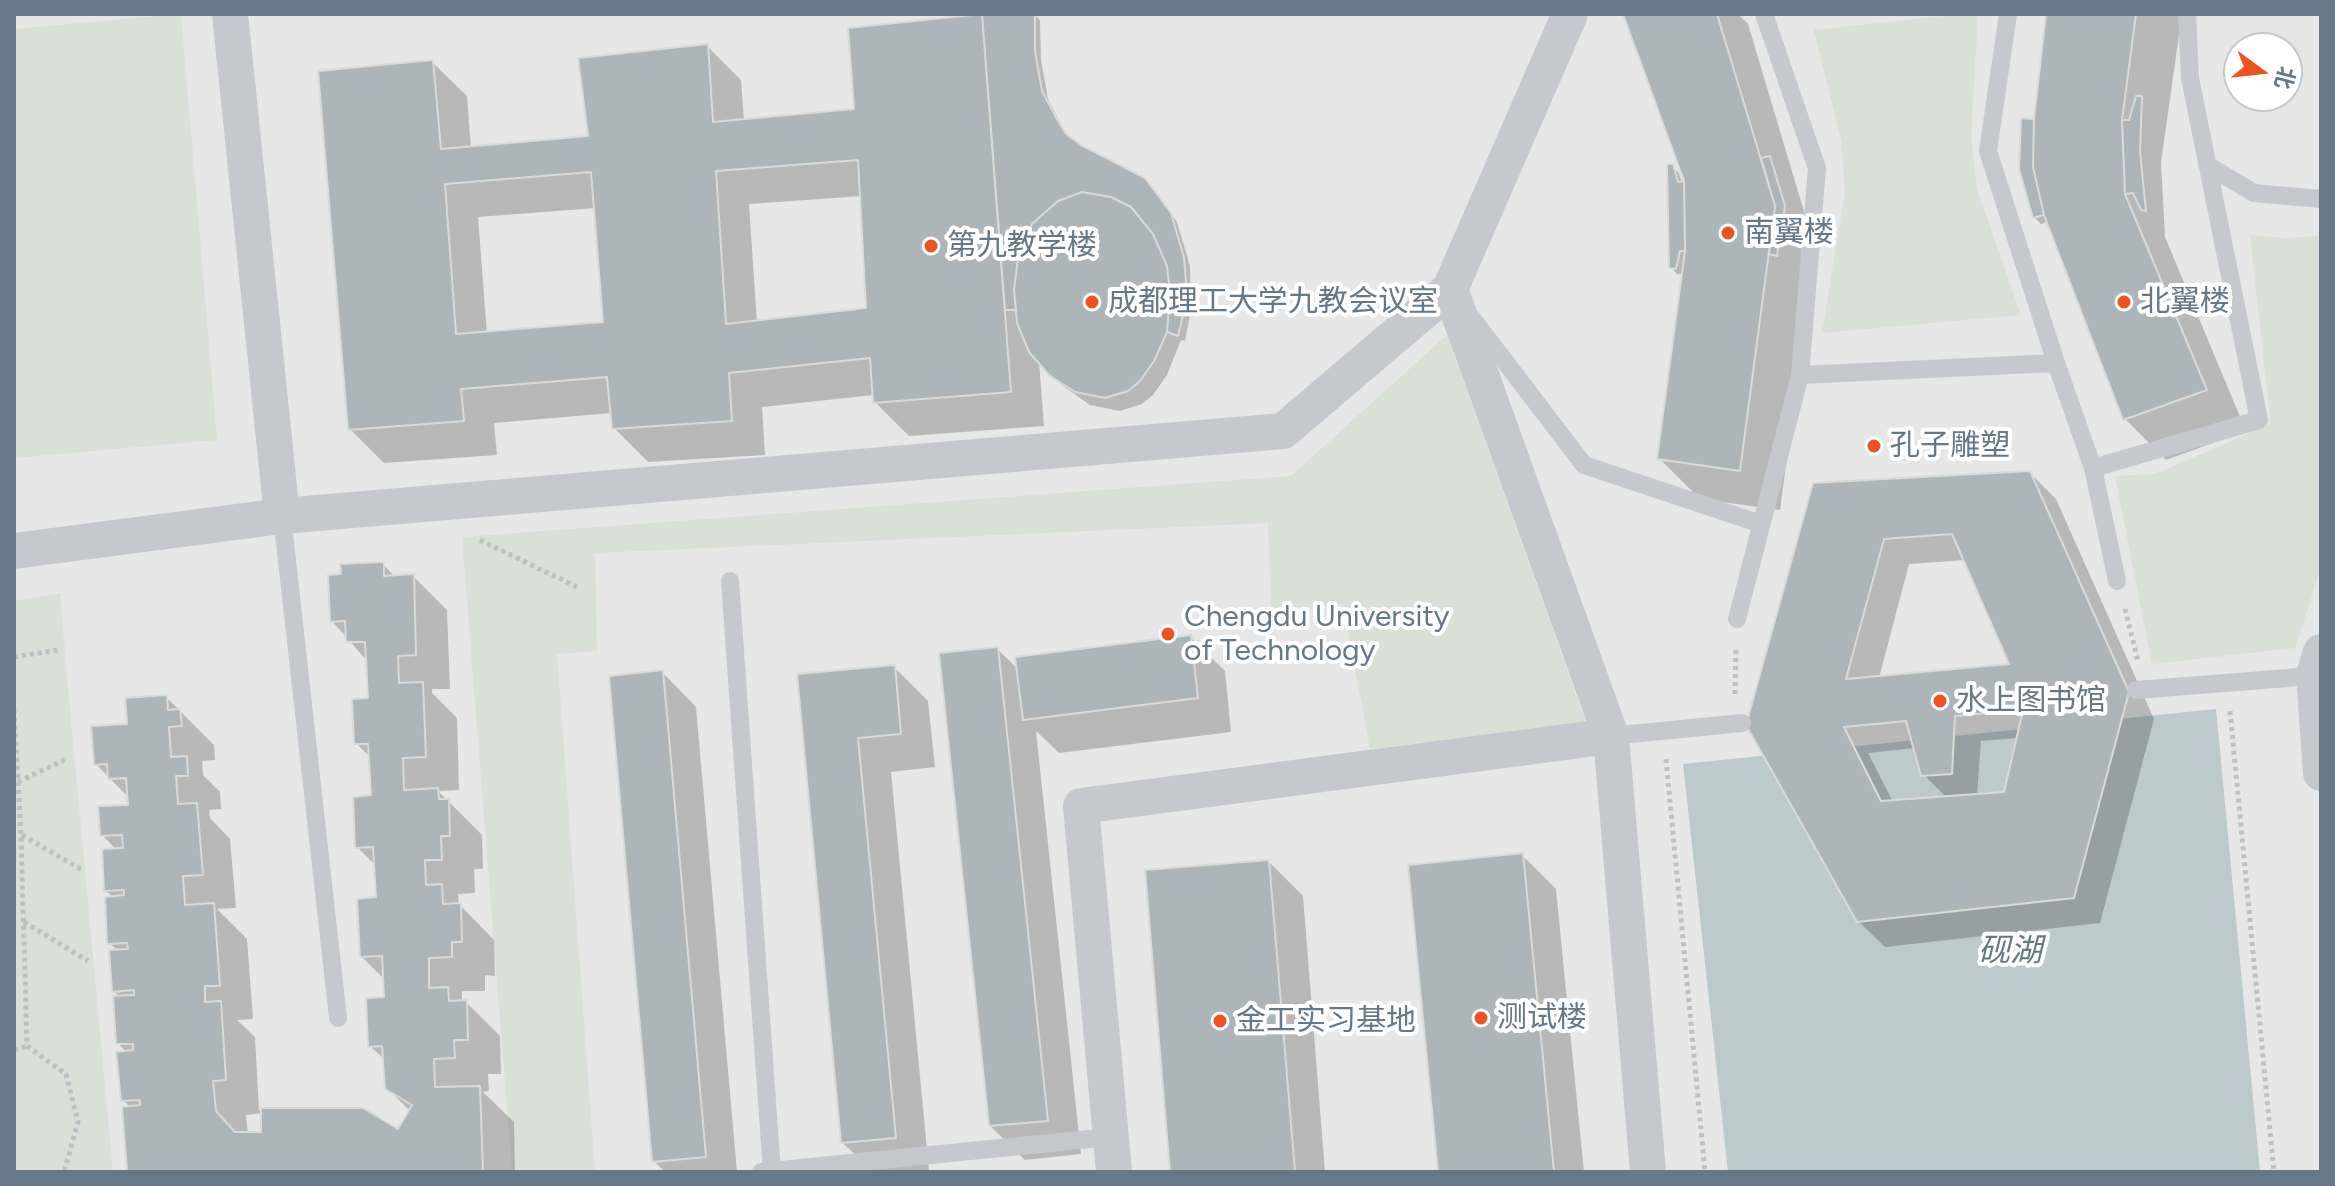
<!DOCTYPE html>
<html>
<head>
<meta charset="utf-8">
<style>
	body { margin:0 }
	#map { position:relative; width:2335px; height:1186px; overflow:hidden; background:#f8f8f5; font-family:Figtree,"Noto Sans SC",sans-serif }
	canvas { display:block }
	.frame { position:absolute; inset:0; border:16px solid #657888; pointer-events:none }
	.north { position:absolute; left:2223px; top:32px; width:80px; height:80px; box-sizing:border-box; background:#fff; border:2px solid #c1c9cf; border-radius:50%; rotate:105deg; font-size:22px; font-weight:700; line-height:32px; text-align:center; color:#657888 }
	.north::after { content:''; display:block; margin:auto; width:28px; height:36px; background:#ee531f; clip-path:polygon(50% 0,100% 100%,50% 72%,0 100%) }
</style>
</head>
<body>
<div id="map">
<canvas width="2335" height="1186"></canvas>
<div class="frame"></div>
<div class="north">北</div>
</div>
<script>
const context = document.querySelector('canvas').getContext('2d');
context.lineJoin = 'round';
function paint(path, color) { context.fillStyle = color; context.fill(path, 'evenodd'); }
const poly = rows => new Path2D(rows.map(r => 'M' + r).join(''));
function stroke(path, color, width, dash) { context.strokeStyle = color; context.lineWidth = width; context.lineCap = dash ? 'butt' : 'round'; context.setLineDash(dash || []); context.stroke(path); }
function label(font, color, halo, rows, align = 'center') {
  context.font = font + ' Figtree,"Noto Sans SC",sans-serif'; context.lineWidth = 8; context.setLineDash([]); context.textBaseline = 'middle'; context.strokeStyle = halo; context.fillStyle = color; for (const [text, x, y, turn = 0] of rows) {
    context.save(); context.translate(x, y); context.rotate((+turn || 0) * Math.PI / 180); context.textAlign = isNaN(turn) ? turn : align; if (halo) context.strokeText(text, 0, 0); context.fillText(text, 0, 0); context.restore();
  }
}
paint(poly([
	[14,14,2321,14,2321,1172,14,1172],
	[2239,48,2287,48,2287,96,2239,96]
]), '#e6e7e6');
paint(poly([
	[181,14,217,440,14,458,14,29],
	[1963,14,1978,14,1971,137,1977,189,2021,315,1822,333,1845,192,1841,140,1814,30],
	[2250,235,2285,238,2321,236,2321,568,2295,648,2152,664,2115,476,2155,474,2271,424],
	[1447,335,1586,723,1370,749,1343,605,1271,609,1268,523,595,553,597,651,557,654,595,1172,512,1172,462,537,1291,476],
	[60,593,68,688,113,1172,14,1172,14,601]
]), '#d9e0d6');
paint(poly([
	[2216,709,2260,1172,1728,1172,1683,764]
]), '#bcc9cd');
paint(poly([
	[1034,14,1040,20,1041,60,1048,99,1064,130,1070,139,1151,187,1177,222,1190,266,1191,310,1185,341,1181,340,1167,375,1153,395,1142,404,1120,411,1090,405,1066,388,1039,361,1044,426,909,436,875,402,874,395,762,407,765,455,648,462,614,428,612,413,494,423,497,455,384,463,350,429,432,62,467,96,471,148,590,137,707,46,741,80,744,121,857,110,982,15],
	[862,196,868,310,757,323,749,204],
	[596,208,605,324,487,334,478,217],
	[1627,14,1738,14,1748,24,1815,248,1780,510,1700,499,1659,458,1684,274,1677,274,1671,267,1672,166,1679,173,1682,183,1686,182],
	[2048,14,2182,14,2161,162,2165,237,2246,431,2166,460,2125,419,2049,221,2041,224,2034,217,2036,123],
	[2030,473,2056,499,2154,719,2100,923,1885,947,1858,921,1815,485],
	[1966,560,2012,665,1879,678,1909,564],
	[2019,738,2005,794,1977,796,1981,741],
	[1915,748,1923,774,1947,798,1893,802,1868,753],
	[383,564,395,577,413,576,447,610,450,689,432,689,432,693,457,718,459,790,438,791,482,835,483,869,474,869,475,893,458,894,459,904,494,940,495,976,485,975,485,991,462,991,462,1002,466,1002,500,1036,501,1074,488,1074,489,1091,483,1092,514,1122,515,1172,129,1172,131,1108,123,1100,127,1053,118,1043,120,998,114,991,118,951,109,943,114,898,106,891,117,850,102,835,130,807,130,799,96,764,129,726,166,697,214,745,215,760,202,761,203,775,220,792,221,809,209,810,210,818,230,839,236,908,217,909,247,939,253,1019,237,1020,255,1037,259,1110,363,1110,399,1132,411,1112,387,1088,385,1060,370,1046,386,999,385,980,362,957,378,899,376,866,357,847,373,797,371,758,356,743,370,700,368,662,332,621],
	[263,1113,263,1134,248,1134,246,1115],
	[1190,637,1225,671,1231,732,1059,753,1036,731,1081,1154,1025,1160,990,1126,997,649,1019,670],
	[894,667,928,701,935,767,891,772,929,1171,923,1172,873,1172,843,1143,799,676],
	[662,672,696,707,737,1172,665,1172,654,1161],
	[1522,855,1556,889,1584,1172,1440,1172],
	[1269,862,1303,896,1325,1172,1172,1172]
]), '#0003');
const building = poly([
	[982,14,1035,14,1035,52,1042,91,1058,121,1066,134,1081,145,1145,178,1171,213,1184,258,1186,281,1186,303,1178,336,1167,332,1170,294,1167,266,1153,234,1131,207,1111,197,1082,192,1058,201,1032,224,1018,258,1014,290,1016,310,1005,310,982,14],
	[982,14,1011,392,873,403,870,358,729,373,732,421,612,429,607,377,461,389,464,421,348,430,318,71,433,60,441,149,588,136,578,58,708,44,713,122,854,109,848,28,982,14],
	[858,160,866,308,726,324,716,171,858,160],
	[591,172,603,322,456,334,445,184,591,172],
	[1623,14,1717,14,1775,206,1740,471,1657,459,1685,251,1684,181,1623,14],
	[2046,14,2136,14,2122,120,2125,194,2207,390,2123,420,2044,215,2033,167,2034,119,2046,14],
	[2136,96,2142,96,2140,152,2146,211,2141,210,2133,193,2125,194,2122,120,2129,120,2136,96],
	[2021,118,2034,119,2033,167,2044,215,2033,218,2019,169,2021,118],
	[1770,156,1785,206,1777,256,1769,254,1775,206,1761,158,1770,156],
	[1667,164,1673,164,1678,182,1684,181,1685,251,1680,251,1676,269,1669,268,1667,164],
	[1082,192,1111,197,1131,207,1153,234,1167,266,1170,294,1167,332,1154,361,1140,381,1128,391,1105,398,1075,392,1049,375,1029,352,1017,323,1014,290,1018,258,1032,224,1058,201,1082,192],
	[2030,471,2129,692,2074,898,1857,922,1746,725,1813,483,2030,471],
	[1952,534,2009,664,1846,679,1884,539,1952,534],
	[2023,710,2004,792,1881,801,1844,727,1906,721,1921,776,1952,774,1955,716,2023,710],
	[384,562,384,576,414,574,416,655,398,656,399,683,423,682,426,757,403,758,404,790,438,788,439,799,449,799,450,836,441,836,442,860,425,860,426,885,442,884,443,904,461,903,462,942,452,942,452,957,429,958,429,988,448,987,449,1001,467,1000,468,1040,454,1040,455,1058,434,1059,435,1087,480,1086,483,1172,127,1172,122,1107,140,1105,140,1100,121,1101,116,1052,133,1050,133,1044,116,1044,113,996,134,995,134,990,112,992,109,950,128,949,127,943,107,944,105,897,124,895,124,890,104,891,102,849,123,848,122,835,100,836,98,806,128,805,126,778,108,779,107,764,94,765,91,726,127,724,125,698,167,695,168,710,180,709,182,726,169,727,171,757,187,756,188,776,176,776,178,804,197,803,203,875,183,876,185,905,214,903,220,986,205,986,205,1002,221,1001,226,1080,213,1081,216,1111,235,1132,261,1132,261,1108,363,1108,398,1129,412,1105,385,1089,382,1046,368,1047,366,998,384,997,382,956,360,957,357,899,376,897,373,847,355,848,353,797,371,795,368,744,354,744,352,699,368,698,365,642,346,642,345,621,330,622,328,575,341,574,340,564,384,562],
	[1191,635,1198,698,1023,720,1015,657,1191,635],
	[998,647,1048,1121,989,1126,939,653,998,647],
	[895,665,901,734,858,738,896,1138,841,1143,797,674,895,665],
	[663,670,706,1157,652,1162,609,676,663,670],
	[1523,853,1554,1172,1438,1172,1408,865,1523,853],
	[1269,860,1295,1172,1170,1172,1145,870,1269,860]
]);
paint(building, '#acb5ba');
stroke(building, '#dadad7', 2);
stroke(poly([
	[480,540,577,587],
	[2125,609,2138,661],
	[14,657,58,650],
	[1735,694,1736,648],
	[14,710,21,835,27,1046],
	[2230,711,2274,1172],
	[1666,759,1705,1172],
	[18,782,68,758],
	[22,835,84,871],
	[24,922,88,961],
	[27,1046,66,1074,78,1122,64,1172],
	[14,1050,27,1046]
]), '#bec1c3', 5, [4, 4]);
stroke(poly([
	[2008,14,1988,151,2056,363,2093,468,2117,581],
	[2207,165,2254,193,2321,199],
	[1471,317,1584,465,1761,524],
	[1800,375,2056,363],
	[2093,468,2259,420,2190,78,2187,14],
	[282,516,338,1018],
	[730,581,772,1172],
	[1737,619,1800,375,1817,168,1764,14],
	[2136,690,2288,678,2314,675,2319,671],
	[1611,736,1742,723],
	[761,1172,1110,1137]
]), '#c5c9cd', 18);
stroke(poly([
	[230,14,282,516],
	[1450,289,1611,736,1648,1172],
	[14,551,282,516,1283,431,1450,289,1570,14],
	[2321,652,2314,675,2321,773],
	[1114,1172,1081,806,1611,736]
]), '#c5c9cd', 36);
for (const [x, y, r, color] of [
	[1728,233,8,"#ee531f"],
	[931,246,8,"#ee531f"],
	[1092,302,8,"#ee531f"],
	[2124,302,8,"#ee531f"],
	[1874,446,8,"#ee531f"],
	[1168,634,8,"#ee531f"],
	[1940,701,8,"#ee531f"],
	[1481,1018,8,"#ee531f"],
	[1220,1021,8,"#ee531f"]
]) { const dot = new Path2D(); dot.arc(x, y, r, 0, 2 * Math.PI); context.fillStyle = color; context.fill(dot); stroke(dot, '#fff', 3); }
label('30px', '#657888', '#fff', [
	["南翼楼",1744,233],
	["第九教学楼",947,246],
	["成都理工大学九教会议室",1108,302],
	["北翼楼",2140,302],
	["孔子雕塑",1890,446],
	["Chengdu University",1184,617],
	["of Technology",1184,651],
	["水上图书馆",1956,701],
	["测试楼",1497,1018],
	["金工实习基地",1236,1021]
], 'left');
label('italic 32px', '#617a83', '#fff', [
	["砚湖",2010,952]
]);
</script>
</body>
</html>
